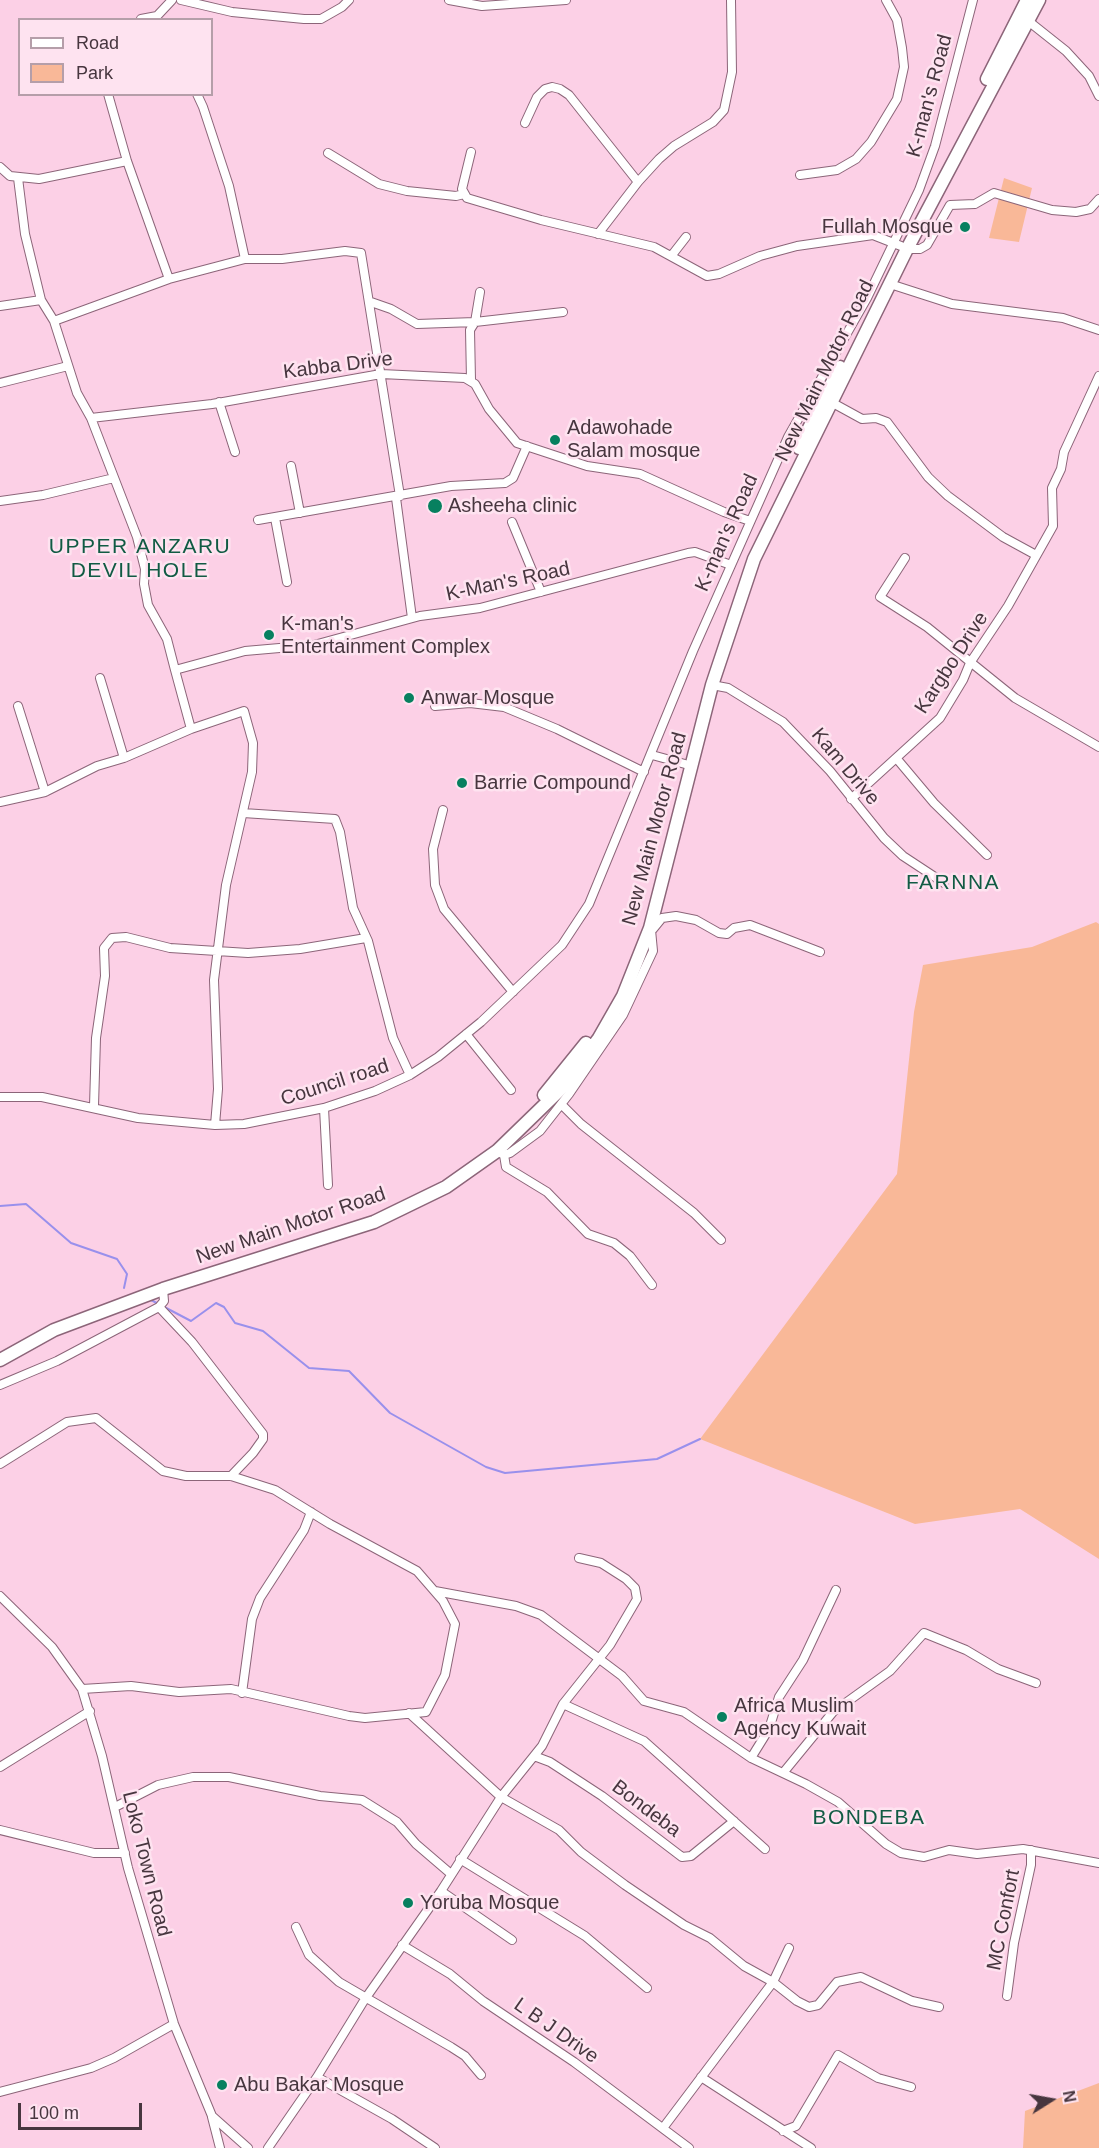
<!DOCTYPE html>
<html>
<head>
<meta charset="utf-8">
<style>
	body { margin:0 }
	#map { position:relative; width:1099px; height:2148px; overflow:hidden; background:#fcd0e6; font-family:Arial,sans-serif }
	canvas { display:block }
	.legend { position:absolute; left:18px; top:18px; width:195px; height:78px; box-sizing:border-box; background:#fee3f0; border:2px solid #b59ea9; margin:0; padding:8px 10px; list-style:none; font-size:18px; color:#47363f }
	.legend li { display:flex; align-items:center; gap:12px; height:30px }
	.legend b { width:30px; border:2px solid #b59ea9 }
	.north { position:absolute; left:1021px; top:2070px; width:60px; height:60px; -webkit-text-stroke:4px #fee3f0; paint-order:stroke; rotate:79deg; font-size:16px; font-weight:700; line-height:24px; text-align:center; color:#47363f }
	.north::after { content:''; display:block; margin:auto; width:21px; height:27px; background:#47363f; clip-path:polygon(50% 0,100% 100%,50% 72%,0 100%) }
	.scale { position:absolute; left:18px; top:2103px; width:124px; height:27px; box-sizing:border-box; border:3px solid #47363f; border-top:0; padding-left:8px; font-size:18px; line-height:21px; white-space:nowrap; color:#47363f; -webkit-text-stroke:4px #fee3f0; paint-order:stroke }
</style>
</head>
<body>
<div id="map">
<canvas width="1099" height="2148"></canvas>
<ul class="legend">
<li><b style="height:8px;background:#fff"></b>Road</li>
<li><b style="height:16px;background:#f9b898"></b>Park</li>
</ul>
<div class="north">N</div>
<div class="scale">100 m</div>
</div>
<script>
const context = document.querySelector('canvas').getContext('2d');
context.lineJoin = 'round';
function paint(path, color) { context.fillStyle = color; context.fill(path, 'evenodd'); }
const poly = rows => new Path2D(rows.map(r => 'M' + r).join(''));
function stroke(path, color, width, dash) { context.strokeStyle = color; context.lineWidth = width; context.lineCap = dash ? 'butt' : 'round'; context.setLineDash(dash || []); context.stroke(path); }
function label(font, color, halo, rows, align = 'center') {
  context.font = font + ' Arial,sans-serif'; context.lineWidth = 5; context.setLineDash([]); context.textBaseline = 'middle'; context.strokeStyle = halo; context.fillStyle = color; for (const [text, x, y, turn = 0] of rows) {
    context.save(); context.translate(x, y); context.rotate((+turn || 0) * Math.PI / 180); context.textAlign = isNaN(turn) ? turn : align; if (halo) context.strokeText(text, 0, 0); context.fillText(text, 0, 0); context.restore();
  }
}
paint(poly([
	[1004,178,1032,188,1019,242,989,238],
	[1096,922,1099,924,1099,1559,1020,1509,915,1524,700,1439,897,1174,914,1012,923,965,1032,947],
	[1099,2083,1099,2148,1023,2148,1025,2111]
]), '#f9b898');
stroke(poly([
	[0,1206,26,1204,71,1243,117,1259,127,1274,124,1288],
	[151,1300,191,1321,216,1303,224,1307,235,1323,263,1331,309,1368,349,1371,390,1413,486,1467,505,1473,657,1459,700,1439]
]), '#9990ec', 2);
const minor = poly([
	[181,0,232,12,304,19,321,19,342,7,349,0],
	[449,0,482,6,566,0],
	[141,19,157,16,172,0],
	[1027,20,1066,51,1089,76,1099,96],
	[108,94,127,161,169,279],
	[197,94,203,107,229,186,245,259],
	[525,123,537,97,545,89,552,87,560,89,569,95,638,182],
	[471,152,462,189,467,198,541,220,654,247,707,276,719,274,760,256,797,246,873,235,901,246],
	[328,153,379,184,407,191,456,196,464,194],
	[0,167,10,176,39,179,127,161],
	[800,175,837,170,856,159,871,142,897,99,904,67,902,48,897,20,886,0],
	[18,178,25,234,41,300],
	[598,234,638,182,659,159,674,146,713,122,724,110,732,72,731,0],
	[907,249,920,249,927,245,950,205,975,204,994,193,1052,210,1076,212,1090,209,1099,199],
	[672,255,686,237],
	[890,284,952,304,1063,318,1099,330],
	[371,302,391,309,417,324,475,322,480,292],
	[0,306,41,300,54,321,77,393,91,418,137,537,145,569,144,584,148,605,167,639,175,670],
	[54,321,169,279,245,259,282,259,345,251,361,253,400,496],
	[471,380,470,330,475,322,563,312],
	[0,383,68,366],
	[219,402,235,452],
	[831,402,862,419,876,418,887,422,928,477,948,496,1003,537,1036,555],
	[91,418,212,404,381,374,465,378,475,384,489,409,517,443,587,466,640,474,724,512,750,521],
	[291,466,300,513],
	[396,498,412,618],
	[0,501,43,495,114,478],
	[275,518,287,582],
	[258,520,451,486,505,483,513,478,527,446],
	[512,522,541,592],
	[905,558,880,597,927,627,1015,698,1099,747],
	[100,678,124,758],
	[712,685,728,688,783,722,830,771,884,838,903,856,944,883],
	[18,706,45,792],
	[435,706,470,703,504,707,557,729,644,772],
	[191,729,175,670,245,651,314,645,420,616,480,608,688,553,695,552,731,565],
	[652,755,685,764],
	[897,759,934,803,987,855],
	[851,799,940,718,963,680,970,663,1008,606,1053,526,1052,488,1061,469,1064,452,1099,376],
	[0,802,45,792,97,766,124,758,191,729,244,711,253,743,252,772,226,885,214,980,218,1089,215,1125],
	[443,810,433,849,435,885,444,909,513,992],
	[243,813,335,819,340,832,353,908,368,941,393,1038,410,1075],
	[653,929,662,918,676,916,696,920,719,933,727,934,734,928,750,925,820,952],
	[466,1034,511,1090],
	[0,1097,42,1097,138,1118,215,1125,244,1124,324,1108,375,1091,410,1075,438,1057,481,1022,562,945,589,904,693,651,788,437,867,298,919,190,935,146,973,0],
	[561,1104,581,1124,694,1213,721,1240],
	[94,1106,96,1038,105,976,104,948,112,938,126,937,170,948,248,953,300,949,366,938],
	[324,1108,328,1185],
	[497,1151,504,1155,510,1153,540,1131,569,1094,623,1015,653,951,651,930],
	[504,1155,506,1167,547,1192,588,1234,614,1243,630,1256,652,1285],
	[159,1307,192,1342,263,1434,263,1439,253,1453,231,1476],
	[0,1385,57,1361,159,1307,164,1301,163,1289],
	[0,1464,67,1422,96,1418,163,1471,186,1476,231,1476,275,1490,330,1524,417,1571,443,1601,455,1624,445,1675,426,1712,365,1718,349,1716,231,1689,179,1692,131,1686,82,1689],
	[435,1591,516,1606,541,1615,622,1676,644,1701,684,1712,751,1758,806,1784,838,1802,886,1844,901,1853,924,1857,949,1850,977,1854,1023,1849,1099,1863],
	[0,1596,52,1647,82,1689,102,1756,128,1868,174,2024,212,2116,248,2148],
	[242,1693,252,1619,260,1598,304,1530,311,1512],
	[563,1704,644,1741,765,1849],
	[409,1713,501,1797,559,1830,581,1852,625,1885,684,1925,710,1938,744,1966,773,1982,797,2001,809,2007,818,2005,837,1982,861,1977,912,2001,939,2007],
	[534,1756,550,1762,602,1796,682,1857,691,1856,734,1821],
	[751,1758,769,1729,779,1697,803,1660,836,1590],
	[0,1767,90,1711],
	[783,1773,833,1712,890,1671,924,1633,966,1650,998,1669,1036,1683],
	[115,1807,158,1785,193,1777,229,1777,320,1796,362,1800,397,1822,416,1844,451,1874],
	[0,1830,94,1853,125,1853],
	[460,1859,585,1936,647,1988],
	[441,1891,512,1940],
	[296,1927,309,1955,339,1982,451,2047,465,2056,481,2075],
	[402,1945,450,1974,483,2001,574,2062,689,2148],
	[1007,1996,1014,1943,1031,1865,1031,1850],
	[317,2077,392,2119,435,2148],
	[701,2077,811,2148],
	[0,2092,91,2068,114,2058,174,2024],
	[212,2117,220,2148],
	[663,2128,773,1982,789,1948],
	[783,2131,796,2126,838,2055,878,2078,911,2087],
	[268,2148,317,2077,365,1999,441,1891,501,1797,542,1746,563,1704,610,1645,637,1599,635,1588,626,1579,601,1563,579,1558]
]);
const trunk = poly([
	[987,79,1027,0],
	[799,448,840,367],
	[544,1095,586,1043],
	[0,1360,54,1330,163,1289,374,1222,446,1187,497,1151,563,1087,599,1038,623,996,650,928,712,685,754,559,907,249,1039,0]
]);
stroke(minor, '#8c6579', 10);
stroke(trunk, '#8c6579', 15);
stroke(minor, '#fff', 8);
stroke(trunk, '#fff', 12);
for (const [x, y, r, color] of [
	[965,227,6,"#07805f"],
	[555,440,6,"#07805f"],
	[435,506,8,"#07805f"],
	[269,635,6,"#07805f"],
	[409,698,6,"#07805f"],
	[462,783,6,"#07805f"],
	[722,1717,6,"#07805f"],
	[408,1903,6,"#07805f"],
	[222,2085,6,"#07805f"]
]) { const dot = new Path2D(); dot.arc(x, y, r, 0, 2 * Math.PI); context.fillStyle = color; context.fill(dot); stroke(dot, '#fee3f0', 2); }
label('20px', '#47363f', '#fee3f0', [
	["K-man's Road",930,96,-75],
	["Kabba Drive",338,366,-7],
	["New Main Motor Road",825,371,-64],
	["K-man's Road",727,533,-66],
	["K-Man's Road",508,582,-12],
	["Kargbo Drive",952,663,-57],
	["Kam Drive",845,767,50],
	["New Main Motor Road",655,829,-75],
	["Council road",335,1083,-18],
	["New Main Motor Road",291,1226,-19],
	["Bondeba",646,1809,37],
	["Loko Town Road",146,1864,76],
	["MC Confort",1004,1920,-79],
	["L B J Drive",556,2031,35]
]);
label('20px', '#47363f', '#fee3f0', [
	["Fullah Mosque",953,227,"right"],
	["Adawohade",567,428],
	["Salam mosque",567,451],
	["Asheeha clinic",448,506],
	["K-man's",281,624],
	["Entertainment Complex",281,647],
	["Anwar Mosque",421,698],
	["Barrie Compound",474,783],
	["Africa Muslim",734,1706],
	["Agency Kuwait",734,1729],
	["Yoruba Mosque",420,1903],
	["Abu Bakar Mosque",234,2085]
], 'left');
context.letterSpacing = '1.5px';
label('21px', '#115b44', '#fee3f0', [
	["UPPER ANZARU",140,547],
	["DEVIL HOLE",140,571],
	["FARNNA",953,883],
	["BONDEBA",869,1818]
]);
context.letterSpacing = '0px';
</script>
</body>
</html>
